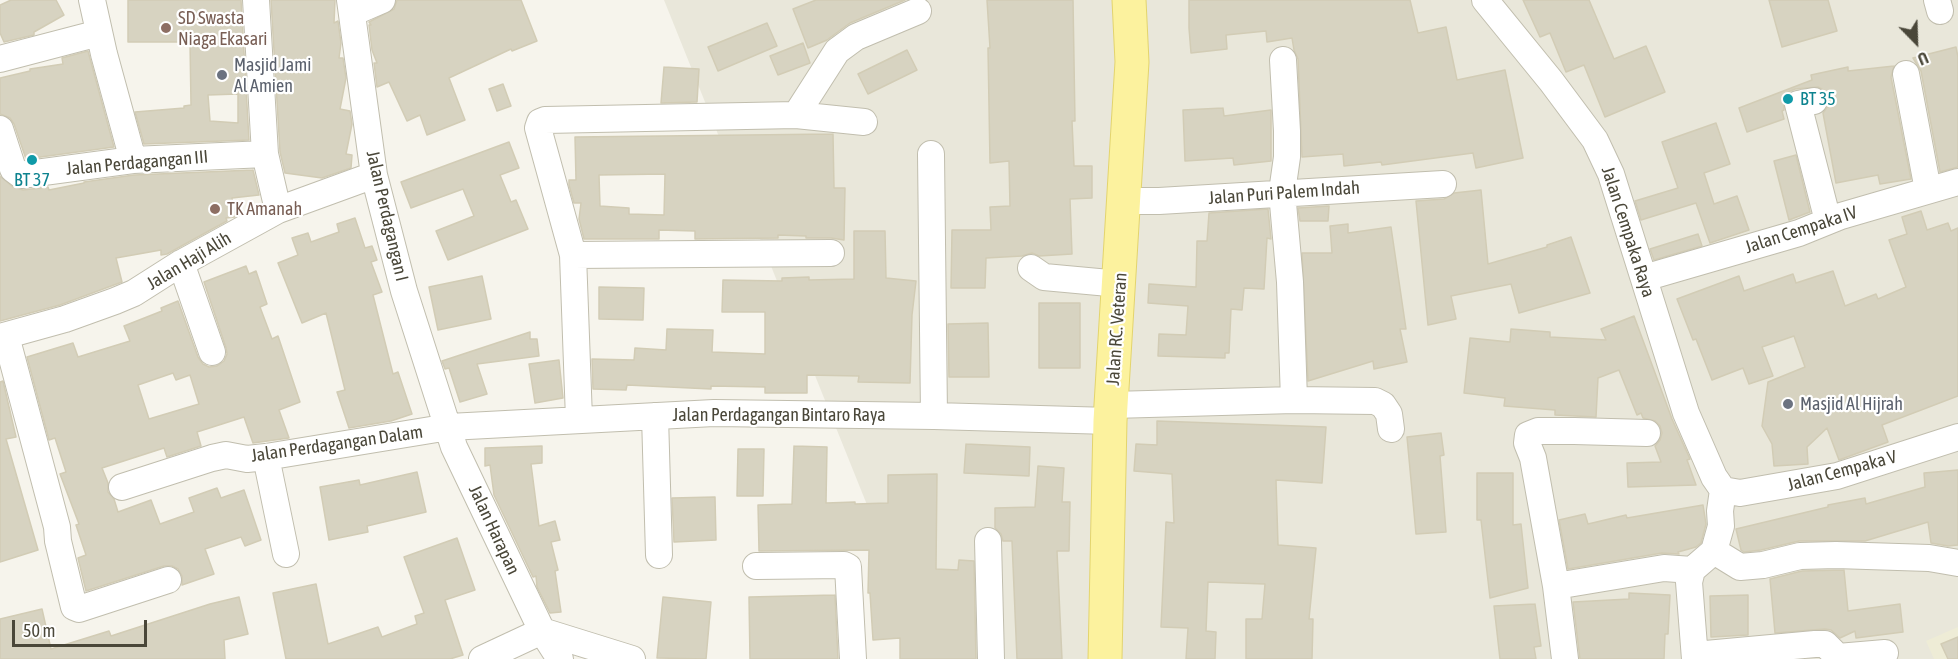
<!DOCTYPE html>
<html>
<head>
<meta charset="utf-8">
<style>
	body { margin:0 }
	#map { position:relative; width:1958px; height:659px; overflow:hidden; background:#f6f4ec; font-family:"Asap Condensed",sans-serif }
	canvas { display:block }
	.north { position:absolute; left:1886px; top:12px; width:60px; height:60px; -webkit-text-stroke:4px #fff; paint-order:stroke; rotate:157deg; font-size:16px; font-weight:700; line-height:24px; text-align:center; color:#4a4739 }
	.north::after { content:''; display:block; margin:auto; width:21px; height:27px; background:#4a4739; clip-path:polygon(50% 0,100% 100%,50% 72%,0 100%) }
	.scale { position:absolute; left:12px; top:620px; width:135px; height:27px; box-sizing:border-box; border:3px solid #4a4739; border-top:0; padding-left:8px; font-size:18px; line-height:21px; white-space:nowrap; color:#4a4739; -webkit-text-stroke:4px #fff; paint-order:stroke }
</style>
</head>
<body>
<div id="map">
<canvas width="1958" height="659"></canvas>
<div class="north">U</div>
<div class="scale">50 m</div>
</div>
<script>
const context = document.querySelector('canvas').getContext('2d');
context.lineJoin = 'round';
function paint(path, color) { context.fillStyle = color; context.fill(path, 'evenodd'); }
const poly = rows => new Path2D(rows.map(r => 'M' + r).join(''));
function stroke(path, color, width, dash) { context.strokeStyle = color; context.lineWidth = width; context.lineCap = dash ? 'butt' : 'round'; context.setLineDash(dash || []); context.stroke(path); }
function label(font, color, halo, rows, align = 'center') {
  context.font = font + ' "Asap Condensed",sans-serif'; context.lineWidth = 4.5; context.setLineDash([]); context.textBaseline = 'middle'; context.strokeStyle = halo; context.fillStyle = color; for (const [text, x, y, turn = 0] of rows) {
    context.save(); context.translate(x, y); context.rotate((+turn || 0) * Math.PI / 180); context.textAlign = isNaN(turn) ? turn : align; if (halo) context.strokeText(text, 0, 0); context.fillText(text, 0, 0); context.restore();
  }
}
paint(poly([
	[664,0,1958,0,1958,659,929,659]
]), '#e9e7da');
paint(poly([
	[1958,627,1958,659,1934,659,1926,641]
]), '#eeecd6');
const building = poly([
	[11,0,56,0,64,15,34,32,34,35,4,42,0,33,0,5,11,0],
	[128,0,241,0,249,140,144,144,135,112,184,108,184,106,191,105,190,42,128,42,128,0],
	[238,94,238,123,210,121,208,95,238,94],
	[271,0,335,0,334,23,338,21,341,43,339,58,343,58,346,78,340,109,350,111,352,124,346,154,352,155,351,168,322,178,285,173,280,152,271,0],
	[397,0,521,0,537,41,512,51,511,49,449,78,465,120,427,135,420,115,407,121,389,82,377,87,374,63,377,63,372,50,369,25,371,25,369,22,394,9,397,0],
	[816,0,905,0,850,23,827,40,808,48,793,9,816,0],
	[987,0,1073,0,1075,121,1072,121,1074,166,1092,166,1092,198,1070,199,1072,254,1039,256,1032,253,1022,256,986,258,985,288,951,288,952,230,991,230,990,207,1010,206,1009,161,990,163,988,48,990,48,987,0],
	[1189,0,1410,0,1418,33,1446,27,1457,80,1505,70,1523,158,1476,168,1473,153,1382,165,1381,162,1344,166,1343,154,1302,157,1298,59,1294,50,1292,38,1267,42,1266,31,1226,35,1227,49,1191,53,1189,28,1189,0],
	[1523,0,1589,0,1614,59,1646,46,1665,92,1605,117,1584,65,1566,72,1550,33,1540,37,1523,0],
	[1769,0,1828,0,1837,31,1782,47,1769,0],
	[767,23,777,46,718,71,708,47,767,23],
	[803,43,810,63,778,75,770,56,803,43],
	[1956,47,1958,57,1958,167,1940,172,1921,71,1913,58,1956,47],
	[907,50,917,70,868,94,858,74,907,50],
	[88,51,114,147,26,159,14,124,10,118,0,114,0,78,30,71,30,69,63,64,62,58,88,51],
	[1894,66,1891,77,1911,179,1880,184,1878,175,1836,183,1823,113,1828,106,1829,98,1825,91,1818,87,1795,89,1788,92,1784,100,1784,110,1782,111,1784,119,1747,132,1739,108,1812,80,1811,75,1848,67,1848,71,1894,66],
	[664,67,699,69,697,102,661,103,664,67],
	[503,84,511,106,497,111,489,89,503,84],
	[1223,108,1224,116,1271,110,1271,161,1234,165,1233,158,1185,161,1183,110,1223,108],
	[1716,123,1730,164,1704,173,1714,204,1737,196,1749,230,1710,243,1696,203,1641,220,1635,201,1678,188,1662,142,1716,123],
	[833,134,834,188,845,188,844,240,831,238,806,238,806,236,778,235,778,238,695,239,695,231,659,230,659,239,584,239,579,219,581,203,574,203,569,185,569,180,576,180,575,137,833,134],
	[665,174,664,215,629,214,629,208,600,206,599,175,665,174],
	[509,142,519,168,500,175,511,202,516,200,528,229,448,260,436,231,474,216,463,189,411,208,401,182,509,142],
	[1796,155,1810,212,1789,220,1774,161,1796,155],
	[253,170,259,195,232,198,235,217,226,218,227,221,167,254,161,255,161,250,116,258,122,282,60,305,0,321,0,176,13,187,23,190,48,187,49,190,84,183,84,182,134,175,253,170],
	[1481,190,1488,264,1547,247,1547,245,1571,237,1590,293,1519,313,1511,284,1451,296,1456,319,1428,325,1416,201,1444,199,1454,193,1481,190],
	[1329,206,1328,221,1300,221,1298,208,1329,206],
	[1268,209,1271,239,1267,238,1264,289,1244,288,1242,310,1231,309,1229,353,1225,353,1225,358,1158,356,1159,334,1186,335,1188,306,1148,303,1149,284,1196,287,1197,241,1207,241,1209,213,1268,209],
	[1921,211,1927,230,1948,223,1951,231,1958,228,1958,396,1882,425,1888,442,1839,460,1827,428,1807,447,1808,464,1774,466,1772,444,1762,426,1768,382,1805,367,1794,336,1762,347,1773,376,1749,384,1743,368,1712,380,1696,339,1693,340,1677,299,1739,276,1744,291,1793,274,1796,283,1833,271,1845,306,1876,294,1878,299,1906,287,1889,240,1907,234,1902,217,1921,211],
	[355,218,365,248,372,246,377,260,371,262,382,292,373,295,393,374,398,372,412,414,391,421,349,428,337,392,345,390,326,313,302,323,278,263,298,255,292,238,308,233,311,242,339,232,337,224,355,218],
	[1348,224,1348,233,1391,227,1406,329,1400,329,1407,362,1374,369,1373,361,1308,381,1302,253,1332,253,1330,226,1348,224],
	[854,231,885,231,886,278,916,281,912,315,910,383,858,382,859,376,807,375,807,393,765,393,765,387,711,386,711,389,627,385,626,390,593,389,592,359,634,360,635,348,666,350,667,329,713,330,712,352,765,354,765,312,722,312,723,280,782,281,782,278,809,277,809,280,854,279,854,231],
	[1698,234,1702,246,1654,260,1650,249,1698,234],
	[246,266,249,274,256,271,267,304,260,307,272,339,278,336,300,402,279,410,289,438,253,443,244,417,197,432,201,446,167,457,164,448,102,468,108,483,108,492,114,499,118,512,151,500,160,524,194,512,189,498,217,488,221,498,244,490,261,540,245,546,241,537,205,549,214,574,182,585,182,576,178,569,172,566,164,566,86,591,78,558,86,555,76,525,79,524,60,474,66,472,55,438,49,440,27,357,73,343,78,357,130,341,124,326,162,311,161,308,178,301,198,357,203,364,209,367,217,366,224,361,227,354,226,348,204,282,246,266],
	[173,373,176,380,190,375,199,404,149,419,138,385,173,373],
	[482,276,491,319,438,330,429,287,482,276],
	[599,287,644,288,643,320,599,319,599,287],
	[1039,303,1080,303,1080,368,1039,368,1039,303],
	[1634,316,1672,419,1690,459,1687,460,1696,485,1628,487,1627,463,1661,462,1655,446,1660,440,1662,433,1660,426,1655,421,1643,418,1641,413,1637,415,1619,370,1598,378,1596,417,1555,415,1555,410,1504,406,1505,398,1464,393,1470,338,1510,342,1511,329,1550,332,1550,337,1606,340,1601,329,1634,316],
	[988,323,989,377,949,377,948,324,988,323],
	[530,332,530,339,537,339,539,356,477,364,487,394,460,402,449,368,445,369,442,361,530,332],
	[559,360,563,398,535,403,529,364,559,360],
	[3,381,16,437,6,439,38,550,0,562,0,382,3,381],
	[1157,421,1326,427,1322,483,1276,480,1278,545,1316,548,1309,619,1313,619,1312,659,1246,659,1246,619,1262,619,1265,584,1208,582,1206,631,1216,632,1215,659,1186,659,1188,628,1161,627,1166,522,1174,523,1172,474,1134,471,1136,444,1157,445,1157,421],
	[1441,433,1444,455,1440,456,1446,532,1416,534,1407,437,1441,433],
	[966,444,1030,447,1029,476,964,473,966,444],
	[542,446,542,463,531,464,539,526,555,521,560,540,551,542,558,570,555,571,561,612,550,613,537,587,536,576,533,577,494,495,490,465,485,466,485,448,542,446],
	[794,446,827,447,826,503,855,502,855,504,888,503,888,475,937,474,936,569,958,570,959,560,974,561,976,659,900,659,900,638,873,640,870,593,868,593,869,550,759,551,758,505,792,504,794,446],
	[738,449,764,449,763,496,737,496,738,449],
	[1038,466,1064,468,1062,502,1070,502,1069,551,1057,551,1062,659,1017,659,1012,541,1003,541,1001,534,995,528,995,508,1035,507,1038,466],
	[1958,470,1958,545,1948,546,1931,543,1928,522,1865,541,1799,541,1761,550,1744,552,1741,550,1736,529,1828,507,1828,505,1865,498,1866,504,1925,487,1924,473,1958,470],
	[417,472,426,512,367,526,368,532,329,540,320,487,359,480,360,485,417,472],
	[1477,473,1513,473,1513,525,1521,524,1528,588,1490,598,1481,520,1477,520,1477,473],
	[715,497,716,540,674,542,672,498,715,497],
	[1703,505,1706,524,1701,543,1696,547,1678,552,1679,554,1662,553,1568,569,1559,520,1585,514,1588,524,1626,515,1627,518,1703,505],
	[457,538,475,590,445,600,463,655,450,659,286,659,273,593,316,584,328,644,378,627,382,637,417,624,415,616,424,613,404,557,457,538],
	[1844,570,1848,611,1900,604,1903,632,1856,638,1855,631,1840,638,1831,630,1825,629,1775,633,1770,579,1802,571,1844,570],
	[1629,593,1670,595,1668,634,1665,634,1664,659,1580,659,1573,602,1629,599,1629,593],
	[835,595,838,659,750,659,749,597,835,595],
	[1748,595,1748,635,1711,637,1710,596,1748,595],
	[239,597,248,634,224,640,225,659,0,659,0,619,42,609,51,649,109,631,111,636,210,604,239,597],
	[663,597,711,602,706,659,657,658,663,597],
	[1535,604,1541,646,1534,647,1536,659,1500,659,1494,606,1535,604],
	[1958,637,1958,659,1948,659,1941,644,1958,637]
]);
paint(building, '#d7d3c1');
stroke(building, '#d2ccb5', 1.5);
const minor = poly([
	[92,0,104,54,133,160],
	[256,0,265,154,278,210],
	[350,0,374,175,404,291,454,447,542,631,560,659],
	[1485,0,1551,81,1595,140,1611,174,1686,413,1714,477,1723,490],
	[1937,0,1940,11],
	[352,13,382,0],
	[0,59,99,33],
	[1283,60,1287,131,1287,157,1282,192,1290,282,1294,400],
	[1906,74,1928,190],
	[1814,101,1798,104,1828,221],
	[796,115,837,51,856,37,918,11],
	[0,129,13,169,21,175,133,160,265,154],
	[931,154,934,416],
	[1125,201,1159,201,1443,184],
	[573,255,831,253],
	[181,263,212,352],
	[1031,268,1044,277,1120,284],
	[1644,278,1799,233,1841,216,1958,182],
	[6,336,57,527,58,541,74,607,79,609,168,580],
	[0,337,65,319,115,301,134,293,178,265,278,210,374,175],
	[1112,405,1294,400,1375,401,1383,405,1389,414,1391,429],
	[655,416,659,555],
	[579,419,573,255,538,128,540,122,545,120,796,115,864,122],
	[266,457,286,554],
	[122,487,212,458,226,455,247,459,266,457,449,427,714,413,934,416,1110,421],
	[1723,490,1740,493,1837,476,1958,437],
	[988,541,991,659],
	[1714,551,1740,567,1763,565,1800,556,1836,555,1929,558,1958,563],
	[756,566,844,565,848,567,853,659],
	[1556,586,1664,568,1692,570],
	[1695,655,1815,644,1825,644,1838,657,1885,653],
	[482,659,542,631,632,659],
	[1565,659,1556,586,1533,458,1527,443,1528,435,1538,431,1574,431,1647,433],
	[1695,659,1689,582,1692,570,1714,551,1721,526,1720,511,1723,490]
]);
const major = poly([
	[1105,659,1110,421,1132,62,1129,0]
]);
stroke(minor, '#c1beae', 28);
stroke(major, '#e3d46d', 35);
stroke(minor, '#fff', 26);
stroke(major, '#fcf29e', 33);
for (const [x, y, r, color] of [
	[166,28,6,"#8d6e63"],
	[222,75,6,"#6b7280"],
	[1788,99,6,"#0f9aa8"],
	[32,160,6,"#0f9aa8"],
	[215,209,6,"#8d6e63"],
	[1788,404,6,"#6b7280"]
]) { const dot = new Path2D(); dot.arc(x, y, r, 0, 2 * Math.PI); context.fillStyle = color; context.fill(dot); stroke(dot, '#fff', 2); }
label('18px', '#785e54', '#fff', [
	["SD Swasta",178,18],
	["Niaga Ekasari",178,39],
	["TK Amanah",227,209]
], 'left');
label('18px', '#5b616d', '#fff', [
	["Masjid Jami",234,65],
	["Al Amien",234,86],
	["Masjid Al Hijrah",1800,404]
], 'left');
label('18px', '#0d838f', '#fff', [
	["BT 35",1800,99],
	["BT 37",32,180,"center"]
], 'left');
label('18px', '#4a4739', '#fff', [
	["Jalan Perdagangan III",137,163,-5],
	["Jalan Puri Palem Indah",1284,193,-4],
	["Jalan Perdagangan I",387,216,77],
	["Jalan Cempaka IV",1801,230,-18],
	["Jalan Cempaka Raya",1628,232,72],
	["Jalan Haji Alih",189,261,-31],
	["Jalan RC. Veteran",1117,329,-86],
	["Jalan Perdagangan Bintaro Raya",779,415],
	["Jalan Perdagangan Dalam",337,444,-8],
	["Jalan Cempaka V",1842,471,-15],
	["Jalan Harapan",494,530,65]
]);
</script>
</body>
</html>
